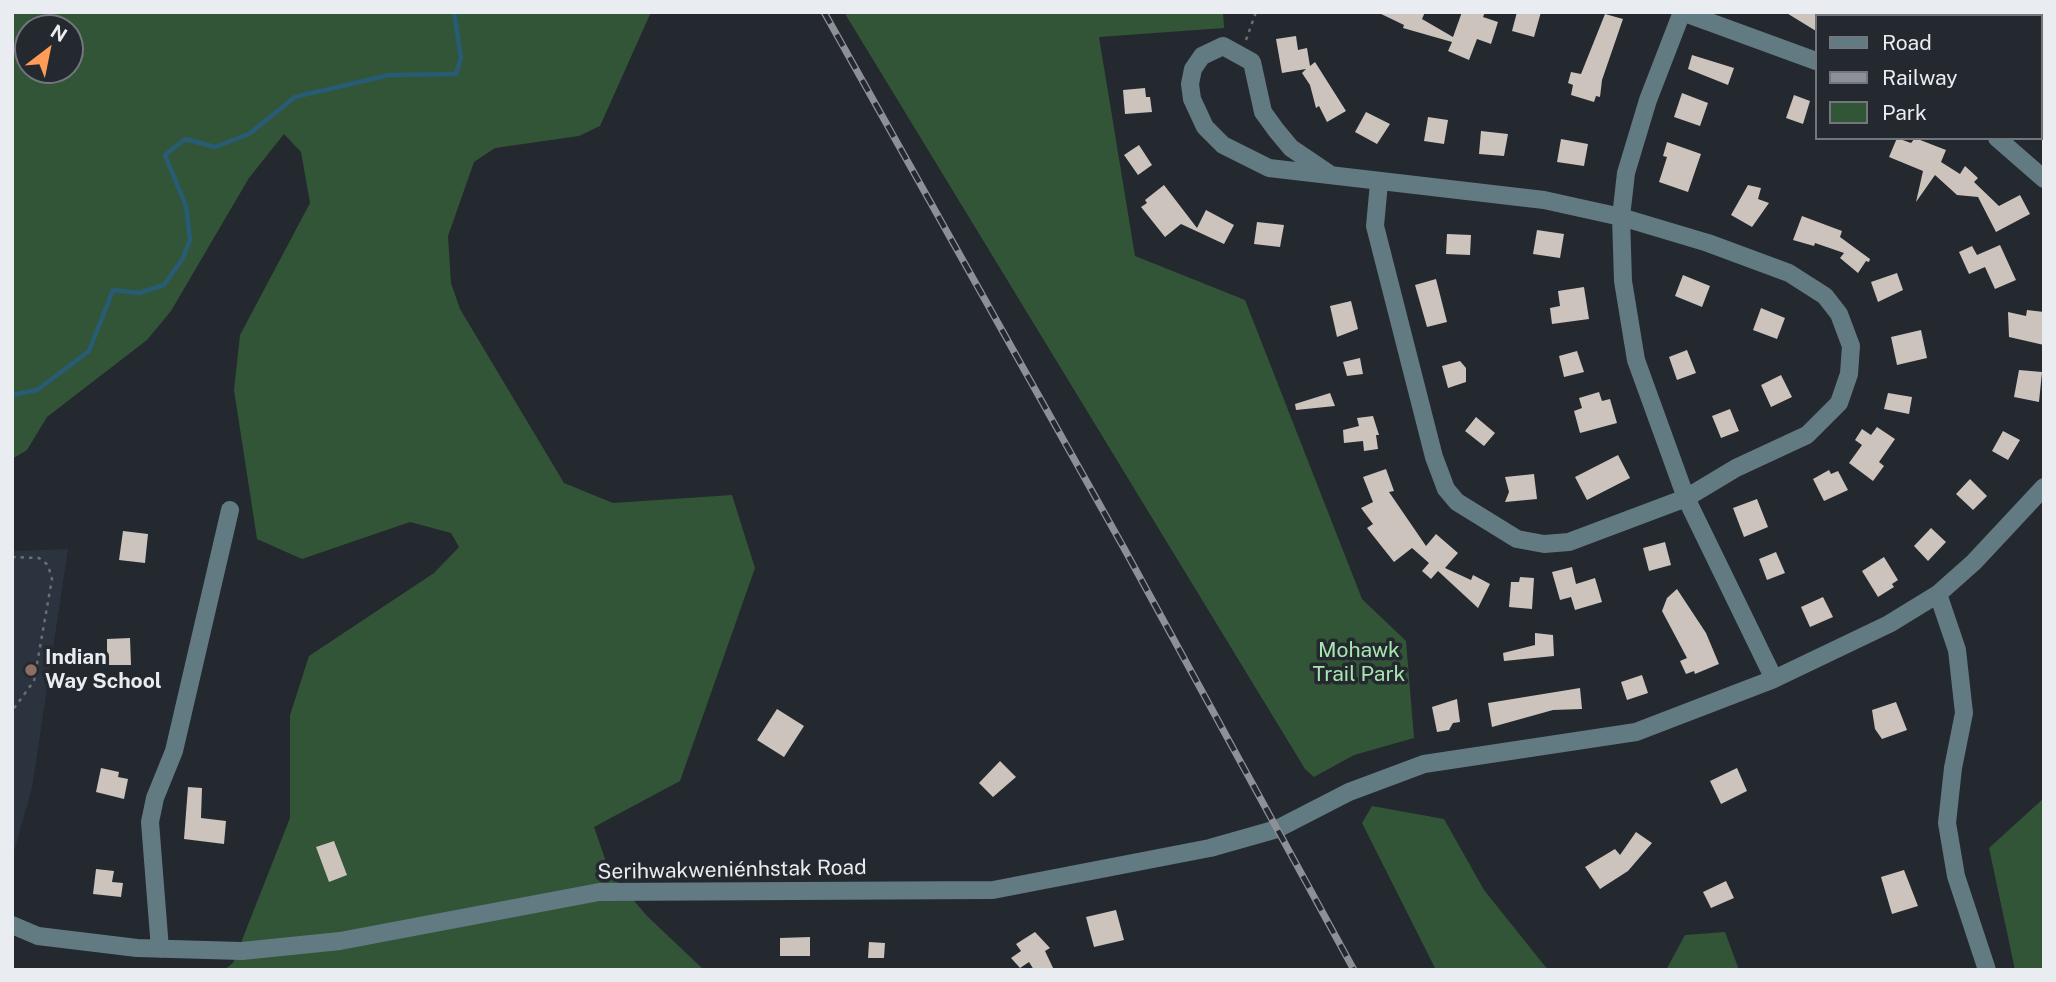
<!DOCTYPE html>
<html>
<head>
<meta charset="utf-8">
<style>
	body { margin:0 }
	#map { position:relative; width:2056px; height:982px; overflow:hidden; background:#24282f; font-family:"Public Sans",sans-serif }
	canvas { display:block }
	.frame { position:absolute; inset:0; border:14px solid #e9ecf1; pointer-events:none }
	.legend { position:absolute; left:1815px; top:14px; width:228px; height:126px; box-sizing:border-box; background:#24282f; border:2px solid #73767d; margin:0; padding:9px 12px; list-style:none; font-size:21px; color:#e9ecf1 }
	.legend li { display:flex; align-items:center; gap:14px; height:35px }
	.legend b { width:35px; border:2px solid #73767d }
	.north { position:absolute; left:14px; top:14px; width:70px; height:70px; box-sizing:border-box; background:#24282f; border:2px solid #73767d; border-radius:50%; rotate:32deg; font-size:19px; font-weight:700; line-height:28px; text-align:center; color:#e9ecf1 }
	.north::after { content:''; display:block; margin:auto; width:24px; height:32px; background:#fe9c58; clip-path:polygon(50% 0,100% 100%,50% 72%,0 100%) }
</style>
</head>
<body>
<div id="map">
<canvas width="2056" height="982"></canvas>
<div class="frame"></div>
<ul class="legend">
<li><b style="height:9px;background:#627a82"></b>Road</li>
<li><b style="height:9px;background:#8d9096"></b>Railway</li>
<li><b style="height:19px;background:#325537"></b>Park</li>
</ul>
<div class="north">N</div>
</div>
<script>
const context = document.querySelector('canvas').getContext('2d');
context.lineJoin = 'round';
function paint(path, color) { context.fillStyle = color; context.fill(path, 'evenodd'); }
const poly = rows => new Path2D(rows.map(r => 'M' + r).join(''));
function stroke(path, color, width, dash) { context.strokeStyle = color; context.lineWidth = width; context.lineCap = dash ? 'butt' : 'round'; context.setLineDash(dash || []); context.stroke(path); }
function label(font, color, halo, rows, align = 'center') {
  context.font = font + ' "Public Sans",sans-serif'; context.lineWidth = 7; context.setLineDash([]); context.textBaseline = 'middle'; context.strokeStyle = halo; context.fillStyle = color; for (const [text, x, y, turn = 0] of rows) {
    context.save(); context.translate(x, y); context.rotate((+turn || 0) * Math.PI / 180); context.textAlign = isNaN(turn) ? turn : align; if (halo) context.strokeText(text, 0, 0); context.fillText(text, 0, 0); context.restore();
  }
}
paint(poly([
	[68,549,32,788,12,859,12,551]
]), '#2b333f');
paint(poly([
	[12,12,651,12,600,126,579,136,495,148,474,162,448,236,451,283,460,309,564,483,613,503,732,495,755,568,680,781,594,827,610,873,647,916,704,970,224,970,233,963,290,818,290,715,309,656,434,573,459,547,451,533,410,522,302,559,257,539,234,390,240,335,310,203,301,152,284,134,249,178,171,311,147,340,47,417,27,450,12,459],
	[28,28,70,28,70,70,28,70],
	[844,12,1223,12,1224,28,1099,37,1135,256,1245,300,1362,599,1406,641,1414,738,1354,755,1314,777,1305,769],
	[2044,798,2044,970,2015,970,1989,848],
	[1372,806,1444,819,1484,890,1548,970,1436,970,1362,823],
	[1725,932,1739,970,1666,970,1685,935]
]), '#325537');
stroke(poly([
	[12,395,37,390,89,351,113,290,139,293,164,285,183,258,190,240,186,206,165,155,185,139,215,147,249,134,295,97,389,75,456,74,461,58,454,12]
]), '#285b74', 4.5);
paint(poly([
	[1377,12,1425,12,1422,19,1453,37,1462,12,1485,12,1483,17,1498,22,1491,44,1477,39,1469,60,1448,51,1452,42,1403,28,1404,25],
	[1517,12,1541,12,1534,37,1512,31],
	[1785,12,1816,12,1816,31],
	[1605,14,1623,19,1602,80,1600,97,1596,96,1594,102,1571,95,1573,85,1568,83,1571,72,1581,74],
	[1296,36,1298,50,1307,48,1310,66,1315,62,1346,111,1327,122,1319,106,1316,108,1310,85,1302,73,1306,69,1282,73,1276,39],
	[1692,55,1734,68,1728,85,1688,69],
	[1145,88,1146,97,1150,97,1152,112,1125,114,1123,90],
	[1682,93,1708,103,1700,126,1674,117],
	[1794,95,1810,101,1803,124,1786,118],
	[1366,112,1390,124,1377,144,1355,132],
	[1428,117,1448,120,1444,144,1424,141],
	[1481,131,1508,134,1504,156,1479,154],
	[1897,138,1911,143,1915,138,1946,150,1941,162,1960,174,1965,166,1978,178,1974,182,1999,206,2020,195,2030,214,1996,232,1978,197,1957,195,1935,175,1916,202,1923,171,1889,157],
	[1561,139,1588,144,1584,166,1557,162],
	[1667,142,1701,154,1688,192,1659,182,1667,157,1663,156],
	[1139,145,1152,165,1138,175,1124,155],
	[1164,185,1197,228,1206,210,1234,225,1224,244,1181,224,1165,237,1141,207,1147,203,1145,200],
	[1748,185,1761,188,1758,199,1769,203,1752,227,1731,215],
	[1802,216,1842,231,1840,237,1870,259,1869,262,1866,261,1858,273,1840,258,1844,253,1815,243,1814,246,1793,240],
	[1257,222,1284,225,1280,247,1254,244],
	[1537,230,1564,234,1560,258,1533,254],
	[1447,234,1471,235,1470,255,1446,254],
	[2000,245,2016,280,1995,289,1985,267,1969,274,1959,252,1972,246,1977,255],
	[1897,273,1903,290,1878,302,1871,282],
	[1683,275,1710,286,1702,307,1675,296],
	[1436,279,1447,322,1427,327,1415,285],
	[1584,287,1589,319,1552,324,1550,308,1560,306,1558,291],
	[1351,301,1358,329,1337,337,1330,306],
	[1761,308,1785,318,1777,339,1753,330],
	[2027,310,2044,312,2044,345,2009,337,2008,312,2026,316],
	[1921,330,1927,358,1897,365,1891,337],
	[1687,350,1696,373,1677,380,1669,357],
	[1577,351,1584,372,1564,377,1559,356],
	[1360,358,1363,374,1347,376,1343,362],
	[1460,361,1466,368,1466,382,1448,388,1442,366],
	[2019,370,2042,372,2039,402,2014,397],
	[1781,375,1792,397,1771,407,1761,385],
	[1599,392,1602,401,1610,399,1617,423,1580,433,1574,411,1582,408,1579,398],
	[1330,393,1335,406,1296,410,1295,404],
	[1888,393,1912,397,1909,414,1884,409],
	[1730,409,1739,431,1721,438,1712,416],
	[1373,416,1379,435,1376,435,1378,449,1364,451,1363,441,1344,443,1343,430,1359,426,1357,418],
	[1476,417,1495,433,1484,446,1465,431],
	[1877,427,1895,439,1879,462,1884,466,1873,481,1849,463,1862,445,1855,440,1862,429,1871,435],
	[2003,431,2020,440,2008,460,1992,451],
	[1618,455,1630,478,1587,500,1575,477],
	[1386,469,1394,491,1389,492,1426,546,1436,534,1458,553,1445,568,1471,580,1473,575,1490,584,1478,608,1438,571,1431,579,1422,571,1429,563,1412,548,1394,562,1367,528,1373,524,1361,508,1373,502,1363,477],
	[1829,470,1831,474,1838,471,1848,490,1824,501,1813,479],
	[1534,474,1537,499,1505,502,1509,492,1505,477],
	[1970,479,1987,496,1973,510,1956,494],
	[1757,499,1768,527,1744,537,1733,508],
	[1931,528,1946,542,1928,561,1914,546],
	[123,531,148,534,145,563,119,560],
	[1665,542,1671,565,1649,571,1643,548],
	[1776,552,1785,573,1767,580,1759,559],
	[1884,557,1898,580,1892,584,1894,587,1878,597,1862,571],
	[1572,567,1576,584,1595,578,1602,602,1575,610,1571,597,1560,600,1552,572],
	[1520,577,1534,578,1532,609,1509,607,1511,582,1519,582],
	[1677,589,1706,633,1719,664,1695,674,1694,671,1686,674,1680,661,1687,658,1662,611,1667,598],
	[1823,597,1833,617,1810,627,1801,607],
	[1535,633,1553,635,1554,656,1504,661,1503,653,1535,645],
	[130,638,131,665,107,665,107,639],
	[1642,675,1648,693,1627,700,1621,682],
	[1580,688,1582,709,1553,710,1492,727,1488,703],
	[1457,699,1460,722,1453,723,1449,730,1437,732,1432,707],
	[1896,702,1907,730,1882,739,1875,729,1872,710],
	[777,709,804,726,784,757,757,740],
	[1000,761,1016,777,993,797,979,783],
	[101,768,119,772,118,777,128,779,124,799,96,792],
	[1737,768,1747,791,1721,804,1710,781],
	[188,787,202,788,201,818,226,821,224,844,184,839],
	[1636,832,1652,843,1628,871,1600,889,1585,867,1615,849,1620,855],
	[334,841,347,875,329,882,316,847],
	[96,869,114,871,112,882,123,883,121,897,93,894],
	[1904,870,1918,906,1892,914,1881,877],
	[1726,881,1734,898,1711,908,1703,892],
	[1116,910,1124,940,1094,947,1086,917],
	[1035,932,1050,948,1045,951,1054,970,1034,970,1029,962,1020,968,1011,958,1021,951,1016,944],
	[810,937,810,956,780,956,780,938],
	[869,942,885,943,884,958,868,958]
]), '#ccc3bc');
stroke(poly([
	[1246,40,1256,12],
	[12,557,39,558,48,565,52,579,34,681,12,711]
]), '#6a6d74', 2.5, [3.5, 5]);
stroke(poly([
	[1682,12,1648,100,1626,173,1621,217,1623,281,1636,360,1686,498,1774,679],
	[1682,12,1816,61],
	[1997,138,2044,179],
	[1328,173,1291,148,1276,130,1263,112,1252,62,1223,46,1202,56,1193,69,1190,84,1192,99,1205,127,1223,145,1269,168,1544,200,1621,217,1708,243,1789,273,1825,296,1839,314,1851,346,1849,374,1839,403,1807,435,1736,468,1686,498,1569,542,1544,544,1517,539,1457,502,1446,489,1434,457,1375,226,1379,183],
	[1938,594,1957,650,1964,713,1953,768,1947,823,1956,876,1987,970],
	[12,925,38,936,137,948,242,951,340,941,599,892,993,890,1210,848,1277,829,1349,792,1424,764,1636,732,1774,679,1889,624,1938,594,1974,562,2044,487],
	[160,949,150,822,155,798,174,751,230,510]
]), '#627a82', 18);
stroke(poly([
	[2017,12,2020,16],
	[2040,39,2044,43]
]), '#bbecfc', 21);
const rail = poly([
	[824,12,1125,550,1354,970]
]);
stroke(rail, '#8d9096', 7);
stroke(rail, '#24282f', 4.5, [13]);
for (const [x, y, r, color] of [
	[31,670,7,"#8d6e63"]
]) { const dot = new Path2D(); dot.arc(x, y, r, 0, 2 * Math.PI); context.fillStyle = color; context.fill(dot); stroke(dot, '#24282f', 2.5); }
label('21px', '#a8e6af', '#24282f', [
	["Mohawk",1359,651],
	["Trail Park",1359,675]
]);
label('bold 21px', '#e9ecf1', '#24282f', [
	["Indian",45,658],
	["Way School",45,682]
], 'left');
label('21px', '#e9ecf1', '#24282f', [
	["Serihwakweniénhstak Road",732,870,-1]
]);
</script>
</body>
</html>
